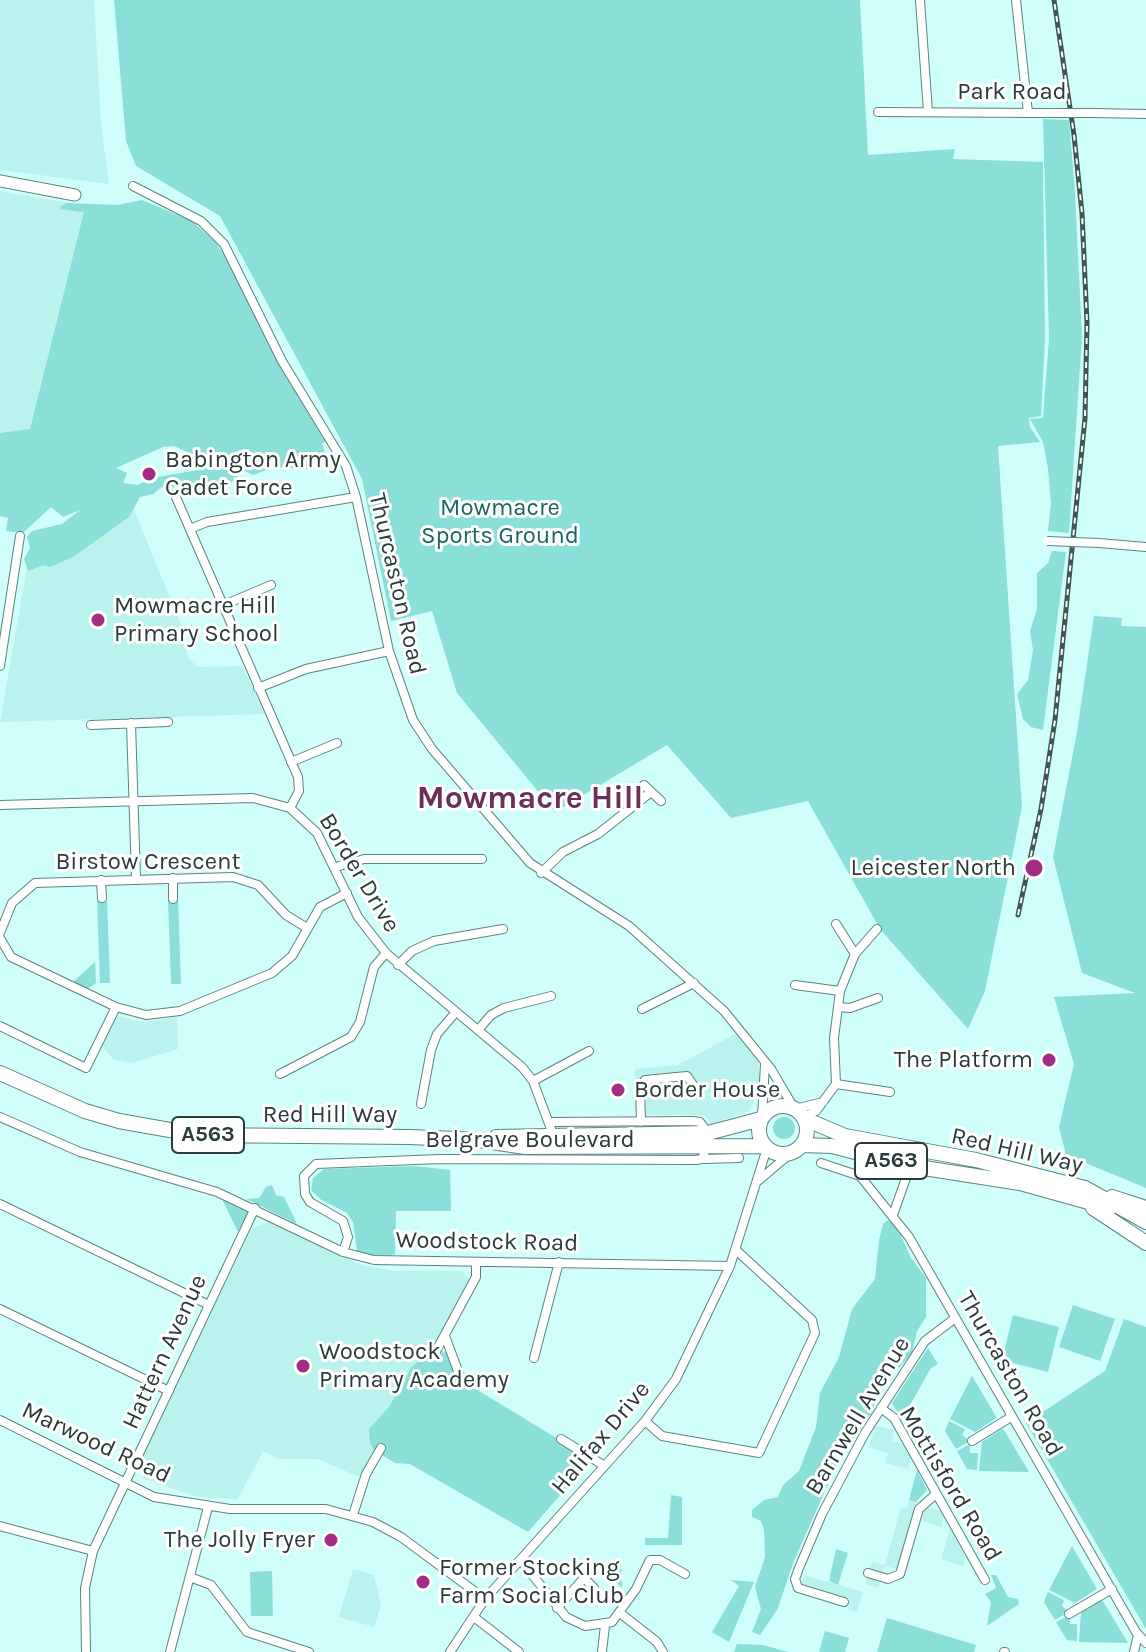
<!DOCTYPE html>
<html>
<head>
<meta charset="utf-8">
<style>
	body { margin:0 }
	canvas { display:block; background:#d0fefa }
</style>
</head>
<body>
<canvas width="1146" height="1652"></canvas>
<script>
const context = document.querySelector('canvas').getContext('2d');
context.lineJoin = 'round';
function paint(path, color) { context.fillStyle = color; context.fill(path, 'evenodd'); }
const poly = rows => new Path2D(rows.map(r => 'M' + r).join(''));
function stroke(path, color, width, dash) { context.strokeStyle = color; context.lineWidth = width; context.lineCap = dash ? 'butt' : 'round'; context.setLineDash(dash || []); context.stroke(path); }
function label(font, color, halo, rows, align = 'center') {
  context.font = font + ' Karla,sans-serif'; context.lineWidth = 6; context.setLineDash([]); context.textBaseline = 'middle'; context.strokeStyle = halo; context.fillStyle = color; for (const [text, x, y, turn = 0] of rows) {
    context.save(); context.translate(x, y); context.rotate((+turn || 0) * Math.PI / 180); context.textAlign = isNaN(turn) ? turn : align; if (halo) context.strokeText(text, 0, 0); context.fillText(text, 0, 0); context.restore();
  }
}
paint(poly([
	[0,0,94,0,101,124,109,184,0,170],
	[0,191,86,206,36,437,0,455],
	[132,505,182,627,188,657,197,667,242,666,265,714,0,722,27,568],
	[116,1016,144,1022,177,1017,178,1049,132,1063,113,1059,102,1046],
	[737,1033,758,1058,760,1083,750,1111,711,1124,704,1115,636,1115,635,1069,678,1065],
	[269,1222,362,1265,395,1271,463,1271,470,1281,359,1477,318,1459,279,1459,263,1451,238,1499,197,1497,144,1479,138,1466,252,1228],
	[875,1425,894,1430,892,1441,903,1444,911,1458,908,1469,885,1463,888,1453,869,1448],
	[909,1500,916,1502,897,1569,885,1566,878,1588,865,1584,872,1562,885,1565,901,1507,907,1508],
	[926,1507,943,1512,942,1527,922,1521],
	[950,1529,965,1556,963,1566,941,1559],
	[353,1569,374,1575,381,1605,374,1627,339,1617],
	[804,1575,863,1592,857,1612,849,1610,848,1599,801,1586]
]), '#baf3ee');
paint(poly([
	[114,0,860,0,868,155,955,149,953,159,1043,162,1045,338,1041,416,1029,418,1030,427,1040,442,998,446,1022,807,985,991,968,1029,880,929,808,801,731,818,667,745,555,812,457,693,432,611,391,621,362,479,220,216,136,166,126,141],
	[1043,119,1069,120,1075,193,1082,336,1069,533,1048,531,1051,503,1048,469,1043,442,1030,419,1043,418,1049,339],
	[142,200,192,221,215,242,232,266,280,365,326,442,322,443,326,456,310,469,275,467,253,475,245,471,228,485,211,482,186,496,167,483,153,494,140,497,129,517,73,557,50,567,43,565,28,571,24,559,30,548,27,537,32,531,62,524,80,510,63,517,51,507,23,533,6,531,8,518,0,516,0,433,30,429,84,212,60,209,61,206,67,203,117,205],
	[174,446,211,463,198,470,151,478,138,485,123,483,127,473,116,468,163,447],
	[1052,551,1066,552,1043,730,1031,727,1023,719,1017,694,1028,680,1033,650,1030,631,1037,609,1037,573,1048,563],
	[1094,616,1122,618,1121,626,1146,627,1146,1188,1066,1155,1059,1127,1074,1064,1054,997,1135,993,1082,973,1053,857,1077,732],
	[97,899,107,899,110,983,100,983],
	[168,900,178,900,181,984,171,984],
	[95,962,96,983,87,989,73,982],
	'773 1128a11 11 0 1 1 22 0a11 11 0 1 1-22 0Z',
	[415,1166,450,1170,451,1211,396,1211,395,1254,374,1260,357,1251,353,1222,347,1213,320,1199,311,1190,313,1178,324,1169],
	[272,1185,276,1195,284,1197,297,1224,246,1199,259,1198,266,1187],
	[222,1199,249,1210,238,1232],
	[888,1220,897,1227,911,1258,926,1278,926,1317,917,1331,912,1354,876,1391,873,1411,839,1459,794,1561,777,1610,760,1635,752,1632,761,1609,755,1587,765,1557,764,1530,761,1521,752,1517,752,1510,764,1500,778,1497,783,1485,799,1471,816,1427,820,1393,839,1357,852,1309,875,1279,879,1240,883,1224],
	[1073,1305,1115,1319,1100,1361,1059,1347],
	[1013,1315,1059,1327,1048,1372,1002,1360],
	[1124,1319,1146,1327,1146,1629,1026,1423,1105,1371],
	[928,1348,938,1364,931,1368,902,1419,892,1403],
	[447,1352,461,1380,586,1456,589,1462,528,1532,410,1464,395,1463,374,1450,370,1443,369,1429,389,1407,412,1366,430,1354],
	[972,1376,997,1418,975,1432,950,1419],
	[949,1421,965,1429,962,1435,970,1441,956,1449,945,1431],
	[1002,1429,1004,1430,1029,1472,979,1471,982,1442],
	[970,1444,970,1453,978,1453,977,1470,967,1469,957,1451],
	[917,1470,927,1490,916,1502,909,1500],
	[671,1495,682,1497,682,1545,645,1545,645,1538,668,1538],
	[1072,1546,1097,1589,1075,1603,1049,1590],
	[836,1549,848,1553,838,1585,829,1581],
	[615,1560,621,1560,622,1588,602,1568],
	[272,1571,273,1616,251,1616,250,1572],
	[991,1575,996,1575,1008,1597,1018,1599,1019,1604,987,1626,991,1602,985,1594,996,1588],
	[731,1580,754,1582,729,1642,712,1632,739,1586],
	[1048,1592,1064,1600,1062,1606,1069,1612,1055,1620,1044,1602],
	[1101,1600,1103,1601,1128,1643,1079,1642,1081,1613],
	[1070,1615,1070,1624,1077,1624,1077,1641,1067,1640,1056,1622],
	[887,1618,976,1645,974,1652,877,1652],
	[825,1631,849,1638,845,1652,819,1652],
	[737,1644,763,1645,788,1652,734,1652]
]), '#8adfd9');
const street = poly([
	[920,0,928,112],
	[1016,0,1028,113],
	[878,112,1036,113],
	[1094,113,1146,114],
	[133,186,201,221,224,244,282,361,346,466,356,497,389,651,413,720,432,749,530,863,629,926,724,1011,771,1069,794,1108],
	[175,495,298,777,299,791,290,808],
	[190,529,207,522,356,497],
	[1099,543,1146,547],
	[224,605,271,585],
	[0,666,20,536],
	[258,688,306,669,389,651],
	[131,723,136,879],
	[91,725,168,722],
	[291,762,337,743],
	[644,785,661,801],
	[0,805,253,798,290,808,317,833,358,917,386,953,522,1067,533,1081,554,1137],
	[336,867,364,859,482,859],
	[541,873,563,852,598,834,651,792],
	[173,878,173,899],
	[101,880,102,898],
	[836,924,855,954],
	[0,933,12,903,35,883,233,877,258,885,286,915,307,928],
	[0,938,11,957,116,1007],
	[398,965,412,951,434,941,503,929],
	[795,985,840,991],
	[838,1007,850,1008,878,998],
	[642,1009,694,983],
	[0,1026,86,1068,116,1007,146,1015,180,1011,272,973,292,956,320,907,347,893],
	[479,1029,491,1015,504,1008,551,996],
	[280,1074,351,1037,360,1022,374,967,386,953],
	[533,1081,589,1051],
	[836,1084,890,1092],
	[421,1104,431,1050,437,1034,456,1012],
	[795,1109,823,1102],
	[0,1117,80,1152,217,1192,343,1252,374,1260,730,1266],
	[762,1117,765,1064],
	[804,1117,816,1111,836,1084,834,1038,840,991,855,954,877,929],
	[549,1122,693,1121,700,1122,708,1133],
	[641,1122,640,1087,645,1080,687,1076,696,1089],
	[702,1159,739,1158],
	[821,1163,860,1176,909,1237,1136,1632,1146,1643],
	[758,1181,791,1153],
	[0,1204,209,1305],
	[893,1215,906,1178,905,1165],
	[343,1252,348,1237,343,1221,310,1202,305,1194,304,1176,316,1164,440,1159,696,1160,702,1159,707,1146],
	[0,1309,169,1391],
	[445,1336,461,1379],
	[436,1351,476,1277,476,1262],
	[534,1358,559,1262],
	[881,1408,894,1418,985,1580],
	[0,1420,154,1497,230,1509,326,1509,373,1522,401,1537,485,1599],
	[645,1421,662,1436,759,1453,815,1333,812,1320,736,1250],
	[561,1439,603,1465],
	[972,1441,1011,1417],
	[353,1515,366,1474,381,1448],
	[0,1526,93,1551],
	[522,1562,566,1617,585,1626,612,1622,636,1589,650,1560,660,1560,685,1574],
	[868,1573,888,1579,900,1574,919,1509,936,1494],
	[190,1577,211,1585,247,1632,309,1652],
	[844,1602,798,1588,795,1579,799,1568,822,1514,865,1433,925,1341,954,1319],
	[557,1608,584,1578,594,1588],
	[620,1613,657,1642,663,1652],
	[1069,1614,1112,1589],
	[474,1617,519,1652],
	[86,1652,85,1588,93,1551,255,1208],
	[170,1652,208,1507],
	[450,1652,485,1599,645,1421,676,1379,730,1266,767,1148],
	[602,1652,605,1625],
	[1004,1652,1005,1652],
	[1134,1652,1138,1635]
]);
const secondary = poly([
	[0,181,75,195]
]);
const highway = poly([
	[0,1073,85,1111,119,1121,198,1135,410,1137,479,1140,525,1147,765,1146],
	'759 1130a24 24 0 1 1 48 0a24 24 0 1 1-48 0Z',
	[805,1119,845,1136,976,1160,1085,1188,1146,1222],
	[496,1137,708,1133,761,1119],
	[802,1145,832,1146,905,1165,1020,1183,1110,1208],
	[1112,1197,1146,1208],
	[1093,1208,1146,1243]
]);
stroke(street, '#598481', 10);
stroke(secondary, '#598481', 13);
stroke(highway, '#598481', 16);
stroke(street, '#fff', 8);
stroke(secondary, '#fff', 11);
stroke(highway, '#fff', 14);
const rail = poly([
	[1018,915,1041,809,1055,720,1085,418,1087,323,1082,213,1074,135,1054,0]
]);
stroke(rail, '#405654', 5);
stroke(rail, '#fff', 2, [6]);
const streetBridge = poly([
	[1036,113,1094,113],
	[1047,541,1099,543]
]);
stroke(streetBridge, '#598481', 10, []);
stroke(streetBridge, '#fff', 8);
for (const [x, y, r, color] of [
	[149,474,8,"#a32d85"],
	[98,620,8,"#a32d85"],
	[1034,868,10,"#a32d85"],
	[1049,1060,8,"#a32d85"],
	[618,1090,8,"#a32d85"],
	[303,1366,8,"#a32d85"],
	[331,1540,8,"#a32d85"],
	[423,1582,8,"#a32d85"]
]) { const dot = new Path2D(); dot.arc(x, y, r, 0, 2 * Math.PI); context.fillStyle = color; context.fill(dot); stroke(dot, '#fff', 3); }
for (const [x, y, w] of [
	[208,1135,72],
	[891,1161,72]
]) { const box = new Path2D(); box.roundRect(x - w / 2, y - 18, w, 36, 6); context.fillStyle = '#fff'; context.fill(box); stroke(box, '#293b3a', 2); }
label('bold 22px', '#293b3a', null, [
	["A563",208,1135],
	["A563",891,1161]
]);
label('24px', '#293b3a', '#fff', [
	["Park Road",1012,92],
	["Thurcaston Road",397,584,77],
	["Birstow Crescent",148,862],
	["Border Drive",359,873,59],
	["Red Hill Way",330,1115],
	["Belgrave Boulevard",530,1140],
	["Red Hill Way",1017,1151,13],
	["Woodstock Road",487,1242,1],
	["Hattern Avenue",165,1352,-65],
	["Thurcaston Road",1010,1374,60],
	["Barnwell Avenue",858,1416,-59],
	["Halifax Drive",601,1438,-50],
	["Marwood Road",96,1443,25],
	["Mottisford Road",950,1484,59]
]);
label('24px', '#293b3a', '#fff', [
	["Babington Army",165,460],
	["Cadet Force",165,488],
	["Mowmacre Hill",114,606],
	["Primary School",114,634],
	["Leicester North",1016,868,"right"],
	["The Platform",1033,1060,"right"],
	["Border House",634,1090],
	["Woodstock",319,1352],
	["Primary Academy",319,1380],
	["The Jolly Fryer",315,1540,"right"],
	["Former Stocking",439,1568],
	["Farm Social Club",439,1596]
], 'left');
label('24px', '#186561', '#fff', [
	["Mowmacre",500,508],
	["Sports Ground",500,536]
]);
label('bold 32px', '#6b305a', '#fff', [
	["Mowmacre Hill",530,799]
]);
</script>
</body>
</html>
